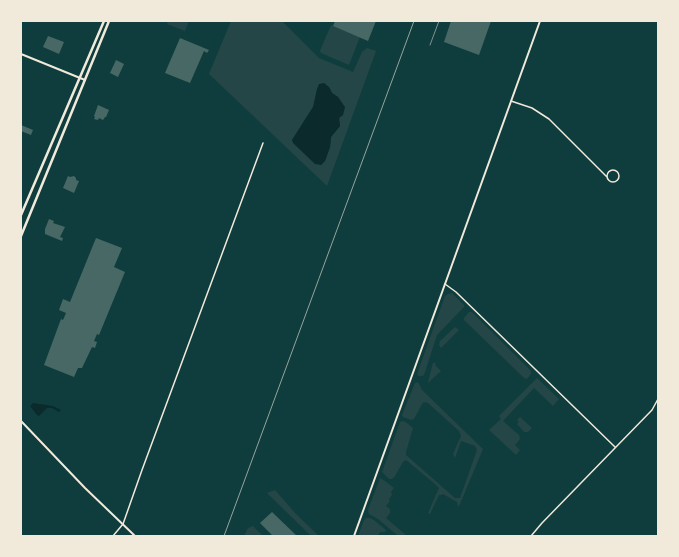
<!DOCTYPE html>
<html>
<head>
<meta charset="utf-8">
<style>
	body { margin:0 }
	#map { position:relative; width:679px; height:557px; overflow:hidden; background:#0f3d3e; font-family:Rubik,sans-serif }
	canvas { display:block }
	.frame { position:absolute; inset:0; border:22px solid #f1e9da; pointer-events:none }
</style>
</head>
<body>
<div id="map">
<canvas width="679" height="557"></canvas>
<div class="frame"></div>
</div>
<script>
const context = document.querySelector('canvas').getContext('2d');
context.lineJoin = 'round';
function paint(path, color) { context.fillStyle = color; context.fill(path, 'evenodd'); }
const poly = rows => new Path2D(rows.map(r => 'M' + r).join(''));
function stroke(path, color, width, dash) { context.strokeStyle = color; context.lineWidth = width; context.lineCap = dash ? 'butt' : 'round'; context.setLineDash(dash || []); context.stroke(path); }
paint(poly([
	[168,21,189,21,185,31,167,24],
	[231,21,282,21,319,58,353,72,362,52,367,48,376,51,327,186,209,74],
	[329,87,332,93,338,97,342,104,339,121,340,126,331,137,330,147,325,161,321,165,292,140,313,107],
	[331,25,360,37,349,65,321,53,320,51],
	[452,293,464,305,464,307,437,335,424,375,422,376,419,376,417,374,445,296,448,294],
	[469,312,472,312,531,371,531,374,527,379,524,378,464,320,464,318],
	[455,327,459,330,441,348,439,345,440,341],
	[433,363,436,363,435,365,441,371,428,383,428,382],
	[537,378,559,399,553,406,534,388,503,421,519,435,520,439,515,445,520,450,516,455,489,430,501,419,499,416],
	[418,382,422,390,483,449,460,504,458,507,457,502,443,494,441,495,439,495,430,514,428,513,439,488,435,484,406,460,403,462,395,476,392,479,389,479,382,472,400,422,403,421,407,423,413,428,406,452,406,455,455,498,460,498,477,450,475,446,461,441,455,458,453,454,461,436,459,431,428,403,424,402,422,404,414,419,411,420,403,417,402,415,415,383],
	[520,417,532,428,528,432,524,432,517,424,519,422,517,420],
	[380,478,385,481,394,488,391,492,392,495,389,499,390,501,386,506,390,509,390,513,386,518,407,536,398,536,378,519,369,514,368,510],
	[275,490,296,514,319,536,311,536,267,493],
	[366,518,370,518,374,520,386,530,385,532,380,532,378,536,358,536,364,520],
	[253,526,263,536,244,536,248,528]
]), '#244646');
paint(poly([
	[324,83,329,87,332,93,338,97,345,107,343,115,339,118,340,126,331,137,330,147,325,161,321,165,315,164,293,143,292,140,313,107,317,89,319,84],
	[33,403,53,406,61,410,59,412,52,408,47,408,39,416,37,415,30,406]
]), '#0a2a2b');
paint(poly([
	[335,21,376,21,368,41,333,26],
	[451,21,491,21,479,55,444,42],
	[48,36,64,42,59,54,43,47],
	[180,38,209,50,207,53,204,51,190,83,165,73],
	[116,60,124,64,118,77,110,73],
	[98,105,109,110,106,117,105,117,103,120,99,118,98,120,94,119,95,117,94,116],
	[21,125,33,130,31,135,21,131],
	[68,176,70,177,74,176,76,178,76,180,79,181,74,193,63,188],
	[49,219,54,221,53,223,65,227,60,237,63,238,62,241,45,234,45,229],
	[96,238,122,248,114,267,125,272,99,335,97,334,94,341,97,342,95,348,92,347,82,368,78,368,74,377,44,365,61,319,63,320,66,313,59,310,63,299,70,302],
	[272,512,297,536,273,536,260,523]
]), '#486865');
stroke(poly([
	[430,45,439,21]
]), '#f1e9da', 0.5);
stroke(poly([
	[511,101,532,108,549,119,607,177],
	'607 176a6 6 0 1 1 12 0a6 6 0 1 1-12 0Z',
	[445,284,456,292,615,447],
	[113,536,123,524,142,470,263,143],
	[531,536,542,523,652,410,658,399]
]), '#f1e9da', 1.5);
stroke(poly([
	[21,54,85,80],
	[21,421,85,488,135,536],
	[354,536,540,21]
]), '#f1e9da', 2);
stroke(poly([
	[21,215,104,21],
	[21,236,109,21]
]), '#f1e9da', 2.5);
stroke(poly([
	[224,536,414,21]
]), '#97a49c', 1);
</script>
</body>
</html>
